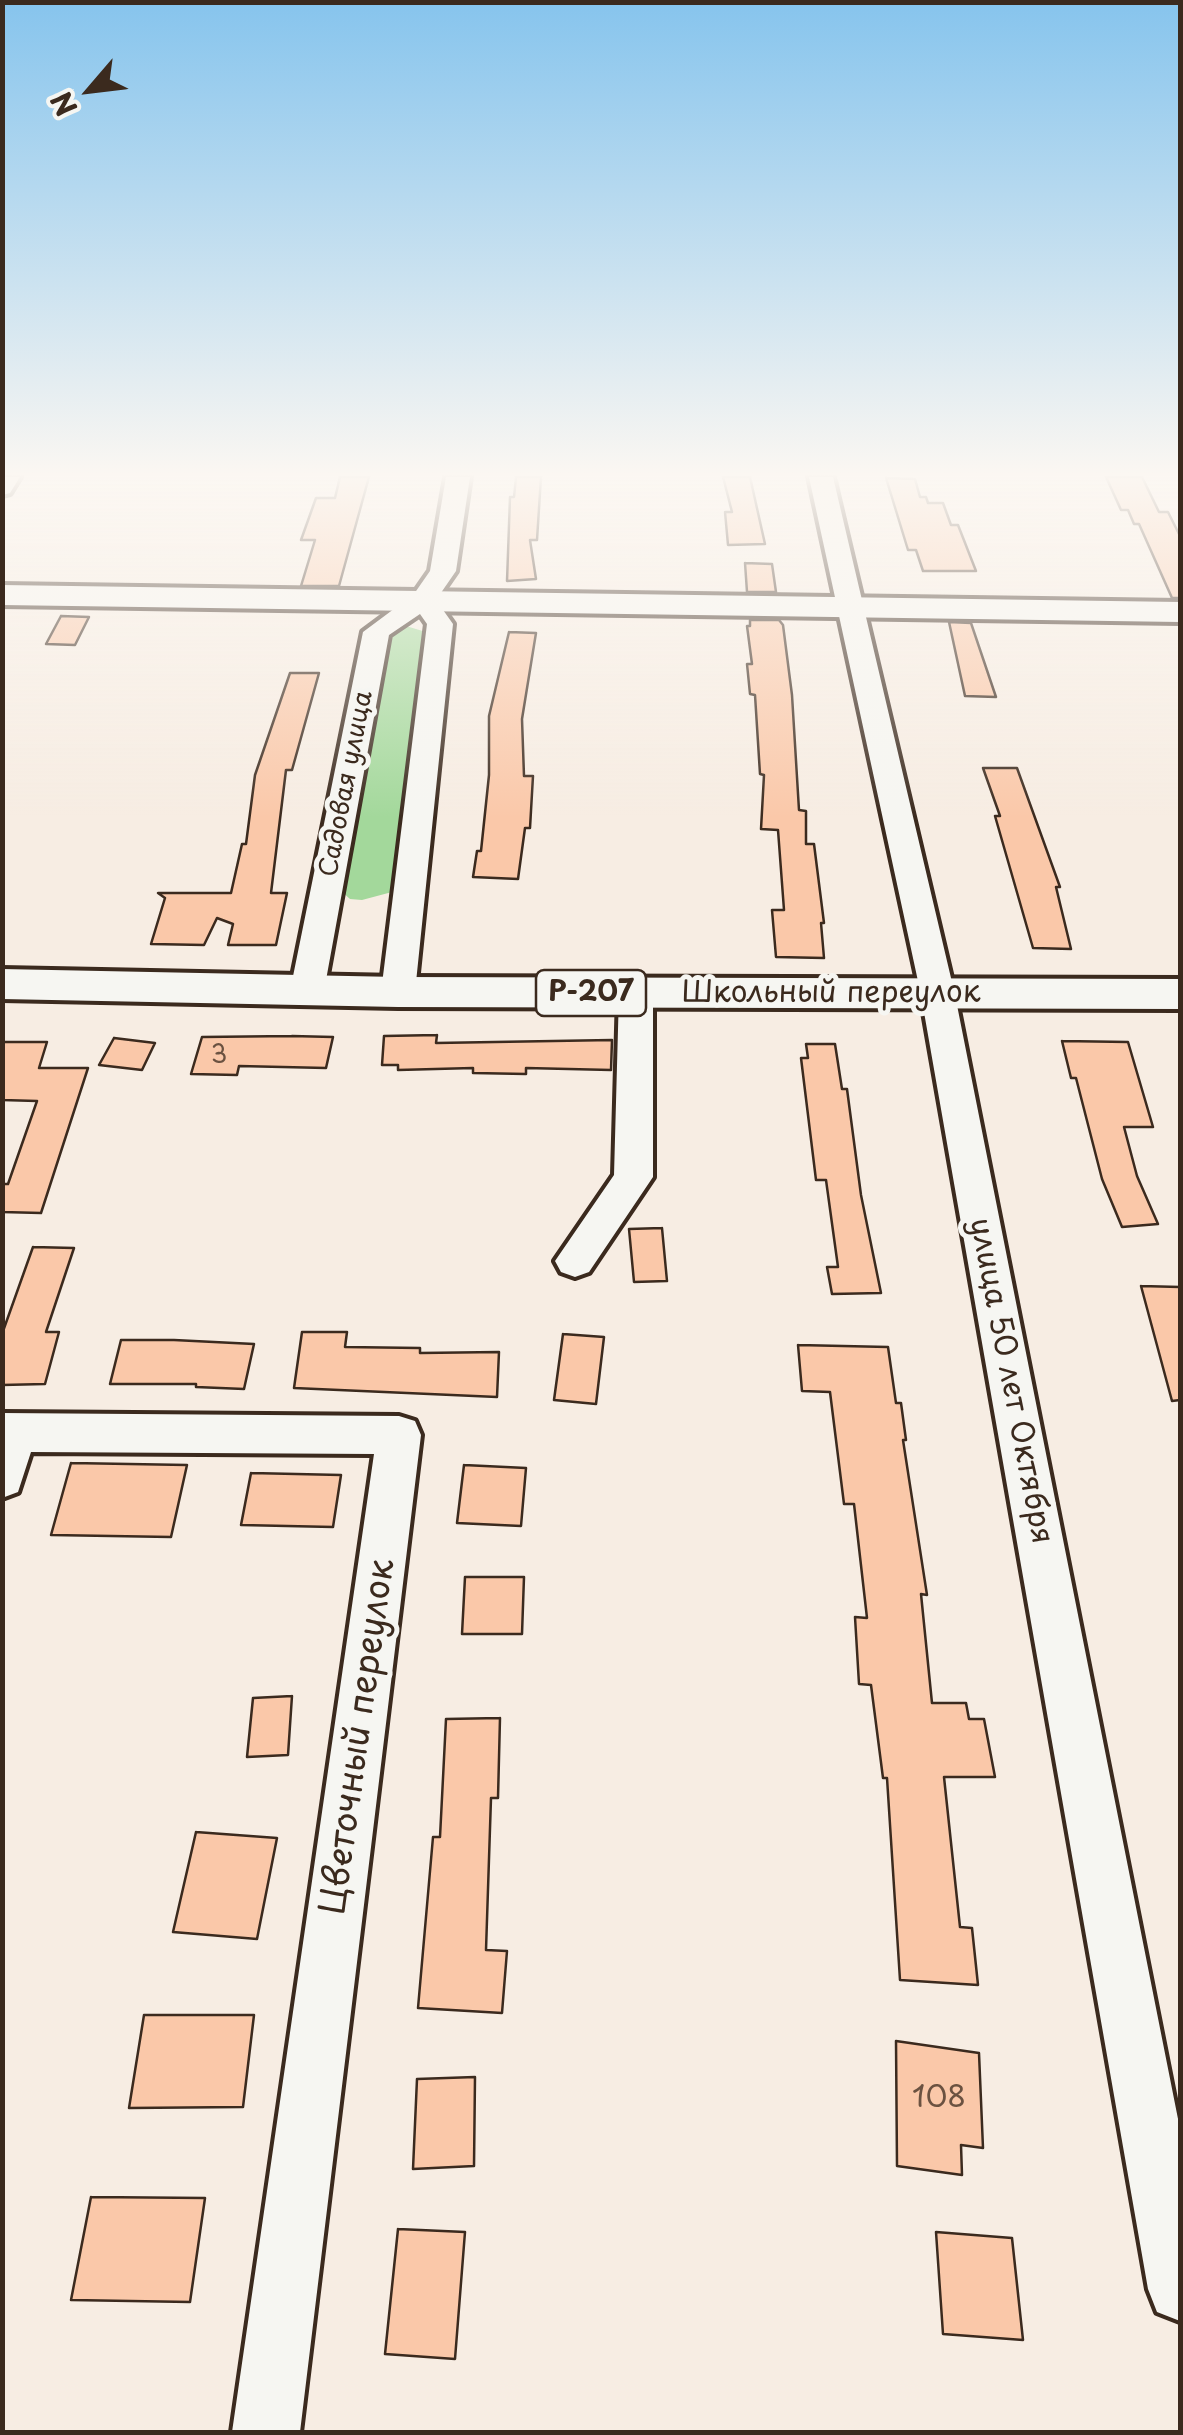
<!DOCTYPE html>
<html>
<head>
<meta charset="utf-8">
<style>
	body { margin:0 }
	#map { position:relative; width:1183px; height:2435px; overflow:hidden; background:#f7ede3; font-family:"Playpen Sans",sans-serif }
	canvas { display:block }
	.frame { position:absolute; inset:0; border:5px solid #3b2a1e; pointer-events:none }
	.north { position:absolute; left:40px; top:40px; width:100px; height:100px; -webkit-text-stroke:8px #f6f6f2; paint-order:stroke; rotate:242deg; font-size:28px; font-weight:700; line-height:40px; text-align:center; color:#3b2a1e }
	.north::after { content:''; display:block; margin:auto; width:35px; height:45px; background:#3b2a1e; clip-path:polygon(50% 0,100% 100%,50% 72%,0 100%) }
</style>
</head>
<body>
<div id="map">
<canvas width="1183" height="2435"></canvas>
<div class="frame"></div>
<div class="north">N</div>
</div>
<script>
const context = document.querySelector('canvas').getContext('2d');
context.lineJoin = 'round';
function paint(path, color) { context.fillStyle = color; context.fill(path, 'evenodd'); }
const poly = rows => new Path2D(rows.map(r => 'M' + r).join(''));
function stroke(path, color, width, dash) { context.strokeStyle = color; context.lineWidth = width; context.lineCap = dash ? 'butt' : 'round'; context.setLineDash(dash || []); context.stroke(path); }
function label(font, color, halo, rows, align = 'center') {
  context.font = font + ' "Playpen Sans",sans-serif'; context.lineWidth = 10; context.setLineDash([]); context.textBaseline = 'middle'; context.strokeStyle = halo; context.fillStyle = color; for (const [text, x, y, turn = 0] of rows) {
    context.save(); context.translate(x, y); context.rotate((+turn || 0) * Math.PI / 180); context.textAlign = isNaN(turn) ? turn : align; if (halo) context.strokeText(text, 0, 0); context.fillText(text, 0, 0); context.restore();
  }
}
paint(poly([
	[406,626,426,632,392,892,362,900,350,899,340,890,386,635]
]), '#a3d89b');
const building = poly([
	[340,477,369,477,339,586,301,586,315,540,301,540,316,498,335,498,340,477],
	[516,477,541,477,537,540,530,540,536,579,507,581,510,497,514,497,516,477],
	[723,477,750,477,765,544,728,545,725,512,732,512,723,477],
	[1106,477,1142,477,1159,512,1168,512,1180,536,1180,598,1172,598,1139,524,1134,524,1128,510,1121,510,1106,477],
	[886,478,915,479,920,497,926,497,928,503,943,503,951,525,958,525,976,571,923,571,916,550,908,550,886,478],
	[745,563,772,564,776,592,747,592,745,563],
	[61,616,89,617,75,645,46,644,61,616],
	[750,620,779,620,783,625,792,695,799,810,806,811,806,844,814,844,824,923,821,923,824,958,776,957,772,910,784,910,778,830,761,829,764,775,760,774,755,695,750,694,747,664,752,664,747,626,750,626,750,620],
	[949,622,971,623,996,697,965,696,949,622],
	[509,632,536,633,522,719,524,776,533,776,530,828,525,828,518,879,473,877,477,851,481,851,489,775,489,716,509,632],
	[290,673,319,673,292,770,286,770,271,893,287,893,276,945,228,945,233,924,217,918,204,945,151,944,165,898,158,893,231,893,242,844,246,844,255,775,290,673],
	[983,768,1017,768,1060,887,1056,887,1071,949,1033,948,995,816,1000,816,983,768],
	[437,1035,436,1043,612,1040,611,1070,526,1068,526,1074,473,1073,473,1068,398,1070,398,1065,382,1065,384,1036,437,1035],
	[292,1036,333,1037,326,1068,239,1066,237,1075,191,1074,202,1037,292,1036],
	[114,1038,155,1043,142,1070,99,1065,114,1038],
	[1062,1041,1128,1042,1153,1127,1124,1127,1137,1176,1158,1224,1122,1227,1102,1179,1076,1078,1071,1078,1062,1041],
	[2,1042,47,1042,39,1068,88,1068,41,1213,2,1212,2,1184,8,1184,37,1101,2,1100,2,1042],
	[806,1044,835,1044,842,1089,847,1089,861,1195,881,1293,832,1294,827,1267,838,1267,826,1180,816,1180,801,1058,808,1058,806,1044],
	[662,1228,667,1281,634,1282,629,1229,662,1228],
	[33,1247,74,1248,46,1332,59,1332,45,1384,2,1385,2,1334,33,1247],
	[1141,1286,1180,1287,1180,1400,1172,1401,1141,1286],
	[302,1332,347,1332,345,1347,420,1348,420,1353,499,1352,497,1397,294,1388,302,1332],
	[563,1334,604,1337,596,1404,554,1400,563,1334],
	[121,1340,174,1340,254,1344,244,1389,196,1387,196,1384,110,1384,121,1340],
	[798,1345,888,1347,896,1403,901,1403,906,1440,903,1440,927,1595,921,1594,932,1703,966,1703,969,1719,984,1719,995,1777,944,1777,960,1927,972,1928,978,1985,900,1980,887,1778,883,1778,871,1685,859,1684,855,1617,867,1618,854,1504,844,1504,830,1392,802,1391,798,1345],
	[71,1463,187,1465,171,1537,51,1535,71,1463],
	[464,1465,526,1468,521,1526,457,1523,464,1465],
	[251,1473,341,1475,333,1527,241,1525,251,1473],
	[465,1577,524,1577,522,1634,462,1634,465,1577],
	[292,1696,288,1755,247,1757,253,1698,292,1696],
	[500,1718,498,1798,491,1798,486,1950,507,1951,502,2013,418,2008,433,1837,440,1837,446,1719,500,1718],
	[196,1832,277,1838,257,1939,173,1932,196,1832],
	[144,2015,254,2015,243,2107,129,2108,144,2015],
	[896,2041,979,2053,983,2148,961,2145,962,2175,897,2166,896,2041],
	[475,2077,474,2166,413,2169,417,2079,475,2077],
	[91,2197,205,2198,190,2302,71,2300,91,2197],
	[398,2229,465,2232,455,2359,385,2354,398,2229],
	[936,2232,1012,2238,1023,2340,943,2334,936,2232]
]);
paint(building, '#fac8a9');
stroke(building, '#3b2a1e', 2.5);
const minor = poly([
	[2,477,20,477,10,493,2,495,2,477],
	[446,477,470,477,456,571,436,600,453,624,415,992,410,1000,398,1004,386,1000,381,992,427,624,420,614,389,635,324,991,319,999,307,1003,295,999,290,991,363,632,414,594,430,571,446,477],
	[809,477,833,477,955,995,1180,2129,1180,2321,1157,2312,1148,2289,921,995,809,477],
	[636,981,648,985,653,993,653,1177,589,1272,575,1277,561,1272,555,1261,614,1175,619,993,624,985,636,981],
	[2,1413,399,1416,415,1421,421,1435,300,2432,232,2432,374,1454,31,1452,18,1492,2,1498,2,1413]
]);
const major = poly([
	[2,585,1180,602,1180,622,2,605,2,585],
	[2,969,398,977,1180,979,1180,1009,398,1007,2,999,2,969]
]);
stroke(minor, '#3b2a1e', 8);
stroke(major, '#3b2a1e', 8);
paint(minor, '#f6f6f2');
paint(major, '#f6f6f2');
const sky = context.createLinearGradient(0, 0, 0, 818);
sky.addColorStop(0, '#86c4ed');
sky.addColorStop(0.58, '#fbf7f2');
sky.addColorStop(1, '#fbf7f200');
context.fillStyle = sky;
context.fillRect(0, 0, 1183, 818);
label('25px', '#3b2a1e', '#f6f6f2', [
	["Садовая улица",347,784,-79]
]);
label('25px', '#6b5241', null, [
	["3",219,1056]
]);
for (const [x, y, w] of [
	[591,993,110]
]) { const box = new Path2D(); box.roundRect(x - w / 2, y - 23, w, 46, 8); context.fillStyle = '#f6f6f2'; context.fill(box); stroke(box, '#3b2a1e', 2.5); }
label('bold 28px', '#3b2a1e', null, [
	["Р-207",591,993]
]);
label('30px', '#3b2a1e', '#f6f6f2', [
	["Школьный переулок",831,994],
	["улица 50 лет Октября",1010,1381,79]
]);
label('30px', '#6b5241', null, [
	["108",939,2099]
]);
label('35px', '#3b2a1e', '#f6f6f2', [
	["Цветочный переулок",359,1737,-82]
]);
</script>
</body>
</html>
